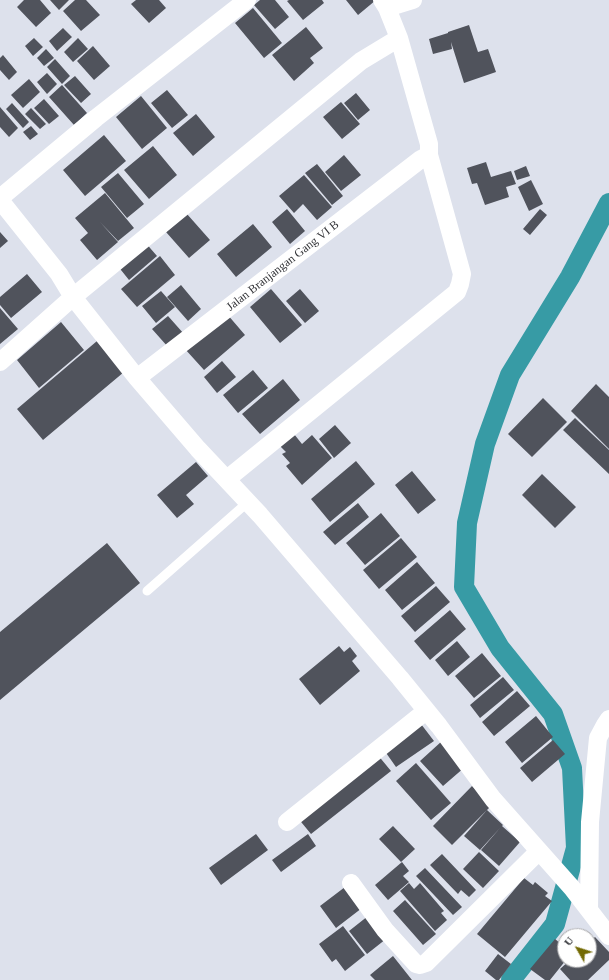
<!DOCTYPE html>
<html>
<head>
<meta charset="utf-8">
<style>
	body { margin:0 }
	#map { position:relative; width:609px; height:980px; overflow:hidden; background:#dde1ec; font-family:Georgia,serif }
	canvas { display:block }
	.north { position:absolute; left:557px; top:928px; width:40px; height:40px; box-sizing:border-box; background:#fff; border:1px solid #adadaf; border-radius:50%; rotate:309deg; font-size:11px; font-weight:700; line-height:16px; text-align:center; color:#323337 }
	.north::after { content:''; display:block; margin:auto; width:14px; height:18px; background:#736a03; clip-path:polygon(50% 0,100% 100%,50% 72%,0 100%) }
</style>
</head>
<body>
<div id="map">
<canvas width="609" height="980"></canvas>
<div class="north">U</div>
</div>
<script>
const context = document.querySelector('canvas').getContext('2d');
context.lineJoin = 'round';
const poly = rows => new Path2D(rows.map(r => 'M' + r).join(''));
function stroke(path, color, width, dash) { context.strokeStyle = color; context.lineWidth = width; context.lineCap = dash ? 'butt' : 'round'; context.setLineDash(dash || []); context.stroke(path); }
function paint(path, color) { context.fillStyle = color; context.fill(path, 'evenodd'); }
function label(font, color, halo, rows, align = 'center') {
  context.font = font + ' Georgia,serif'; context.lineWidth = 4; context.setLineDash([]); context.textBaseline = 'middle'; context.strokeStyle = halo; context.fillStyle = color; for (const [text, x, y, turn = 0] of rows) {
    context.save(); context.translate(x, y); context.rotate((+turn || 0) * Math.PI / 180); context.textAlign = isNaN(turn) ? turn : align; if (halo) context.strokeText(text, 0, 0); context.fillText(text, 0, 0); context.restore();
  }
}
stroke(poly([
	[511,980,555,924,576,848,572,768,553,714,500,648,464,587,467,523,485,444,510,375,570,277,609,203]
]), '#379ba5', 20);
paint(poly([
	[24,0,40,0,51,13,36,27,17,7],
	[50,0,69,0,59,10],
	[75,0,86,0,100,15,81,31,63,11],
	[136,0,159,0,166,8,149,23,131,4],
	[260,0,275,0,289,17,275,29,254,5],
	[289,0,322,0,324,3,303,20,287,1],
	[346,0,376,0,358,15],
	[253,8,282,43,264,58,235,23],
	[469,25,478,52,488,49,496,72,464,83,451,42,452,49,433,54,429,39,448,33,448,32],
	[306,27,323,48,310,58,314,63,294,81,272,55],
	[63,28,72,37,57,51,49,41],
	[34,38,43,47,33,56,25,46],
	[78,38,88,49,73,62,64,52],
	[93,46,110,66,94,80,77,61],
	[46,49,54,58,44,66,37,58],
	[3,55,17,72,9,80,0,70,0,58],
	[55,59,70,76,62,84,47,67],
	[47,73,57,84,47,94,37,82],
	[75,76,91,94,81,103,64,85],
	[29,79,40,92,23,108,11,95],
	[62,85,87,113,74,125,49,97],
	[167,90,188,115,172,128,151,103],
	[356,93,370,110,358,120,344,103],
	[141,96,167,128,142,149,116,117],
	[44,99,59,116,49,124,34,108],
	[341,102,360,124,342,139,323,117],
	[12,103,29,122,23,128,6,109],
	[0,107,18,128,9,137,0,127],
	[31,108,46,124,40,129,25,114],
	[196,114,215,137,193,156,173,133],
	[31,126,38,134,30,140,23,132],
	[104,135,126,161,85,196,63,170],
	[153,146,177,175,149,199,124,170],
	[344,155,361,175,341,191,325,172],
	[486,162,491,177,511,171,516,184,506,187,509,197,485,205,477,183,472,184,467,168],
	[317,164,343,196,332,205,305,173],
	[526,166,530,176,517,180,514,171],
	[118,173,144,204,127,218,101,187],
	[304,175,332,207,317,220,303,204,294,213,279,196],
	[531,180,543,204,529,211,518,187],
	[105,193,134,228,118,241,100,222,118,242,97,260,80,240,88,233,75,218],
	[287,209,305,231,290,244,272,222],
	[540,209,547,215,530,235,523,229],
	[187,214,210,240,189,258,166,232],
	[253,224,272,247,236,277,217,254],
	[0,232,8,241,0,248],
	[144,241,157,256,129,280,117,265],
	[160,256,175,275,137,307,121,289],
	[27,274,42,292,11,318,0,305,0,297],
	[181,285,201,309,188,321,167,297],
	[271,289,302,325,280,343,250,307],
	[300,289,319,311,305,323,286,301],
	[161,291,175,307,156,323,142,306],
	[0,308,18,329,0,344],
	[227,314,245,335,204,370,185,349],
	[168,316,184,334,168,347,152,329],
	[61,322,84,350,39,388,17,360],
	[97,341,124,372,43,440,17,409],
	[222,361,236,377,217,393,204,377],
	[253,370,268,388,238,413,223,395],
	[283,379,300,400,260,434,242,414],
	[596,384,609,397,609,449,571,411],
	[543,398,567,422,532,457,508,434],
	[575,418,609,450,609,474,563,430],
	[335,425,351,443,334,458,319,439],
	[294,434,302,444,312,435,332,458,302,485,286,466,290,463,282,454,286,452,280,446],
	[356,461,375,484,330,522,311,499],
	[196,462,208,476,186,495,194,504,177,518,157,495],
	[412,471,436,500,418,514,395,485],
	[542,474,576,507,555,528,522,495],
	[358,503,369,517,335,545,323,532],
	[381,513,400,536,365,565,346,543],
	[401,538,417,557,379,589,363,570],
	[107,543,140,583,0,700,0,632],
	[417,562,435,583,402,610,385,590],
	[436,586,450,602,415,632,401,616],
	[450,610,466,629,430,660,414,641],
	[457,641,470,657,448,676,435,660],
	[339,646,344,652,350,647,357,656,352,661,360,671,320,705,299,679],
	[482,653,501,676,474,698,455,676],
	[503,677,514,690,480,718,470,705],
	[517,691,530,706,494,736,482,722],
	[536,716,553,737,522,763,505,742],
	[421,724,434,741,396,767,384,750],
	[553,740,565,754,532,782,520,768],
	[442,741,465,767,443,786,420,761],
	[377,754,391,771,311,834,297,817],
	[416,763,451,803,431,820,396,781],
	[472,786,492,805,452,845,433,826],
	[487,810,503,825,502,826,520,842,499,866,481,850,500,828,480,850,464,836],
	[393,826,415,849,401,862,379,839],
	[256,834,268,850,221,885,209,868],
	[308,834,316,846,281,872,272,860],
	[479,852,499,871,483,888,463,869],
	[442,854,476,890,469,897,461,890,458,894,430,865],
	[402,862,409,871,403,876,409,882,388,900,375,885],
	[425,868,462,907,453,915,416,876],
	[524,878,533,885,535,882,548,893,545,896,552,901,505,957,477,934],
	[409,883,414,889,420,883,444,911,441,913,447,920,435,931,400,891],
	[345,887,362,908,336,928,320,906],
	[405,900,436,934,423,945,393,911],
	[368,916,386,939,367,954,349,931],
	[343,926,365,955,345,971,336,959,332,962,319,944],
	[595,937,609,952,609,960,588,980,570,980,560,969,570,960,589,960,589,942],
	[555,939,565,947,566,960,550,980,545,980,530,969],
	[498,954,511,964,499,980,496,980,485,971],
	[393,956,412,980,375,980,370,975]
]), '#50535c');
stroke(poly([
	[147,591,248,502]
]), '#fff', 9);
stroke(poly([
	[387,8,413,0],
	[0,198,96,118,247,0],
	[0,200,59,274,73,297,137,378,198,449,260,515,400,678,439,726,493,799,572,888,609,936],
	[0,362,73,297,361,61,399,38],
	[137,378,421,159,429,155],
	[227,479,457,292,460,284,462,274,429,155,429,144,399,38,387,8,382,0],
	[287,822,426,711],
	[351,883,385,930,416,964,420,965,426,963,539,851],
	[589,910,590,822,598,738,605,725,609,719]
]), '#fff', 18);
label('12px', '#323337', '#fff', [
	["Jalan Branjangan Gang VI B",283,266,-38]
]);
</script>
</body>
</html>
